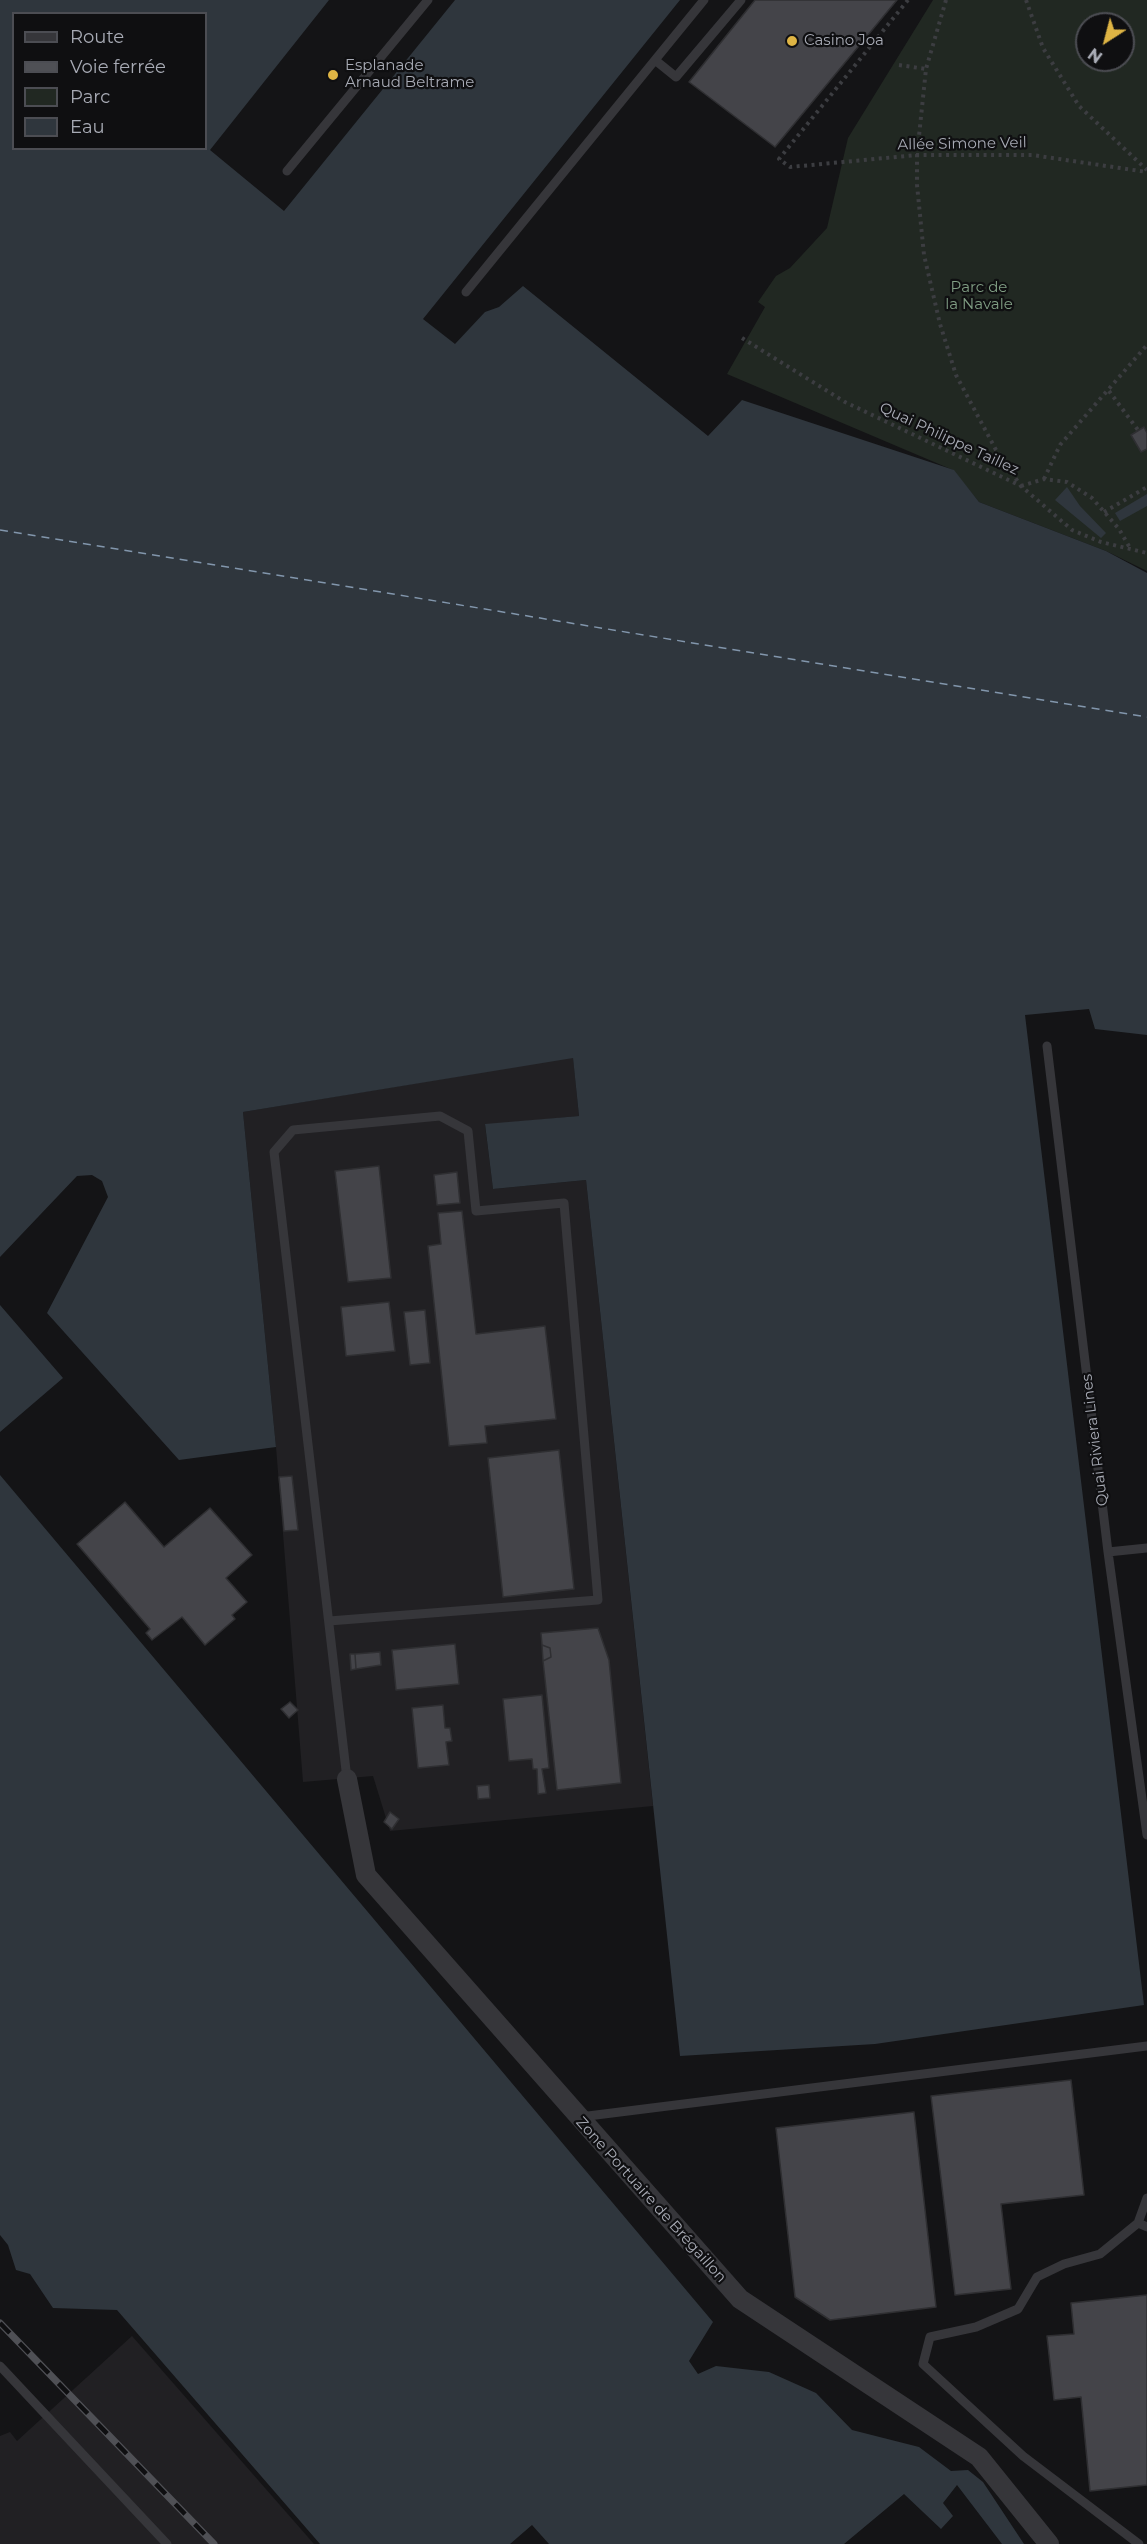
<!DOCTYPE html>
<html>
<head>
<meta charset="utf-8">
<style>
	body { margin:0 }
	#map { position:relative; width:1147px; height:2544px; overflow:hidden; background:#141416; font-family:Montserrat,sans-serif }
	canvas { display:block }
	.legend { position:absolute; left:12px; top:12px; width:195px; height:138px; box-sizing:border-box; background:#0f0f11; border:2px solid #4c4d53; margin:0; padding:8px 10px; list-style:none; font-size:18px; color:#a8abb5 }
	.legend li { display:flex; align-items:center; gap:12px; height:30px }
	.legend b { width:30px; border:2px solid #4c4d53 }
	.north { position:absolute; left:1075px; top:12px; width:60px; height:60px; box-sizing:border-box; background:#0f0f11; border:2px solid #4c4d53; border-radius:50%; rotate:216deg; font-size:16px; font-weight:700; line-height:24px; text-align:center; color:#a8abb5 }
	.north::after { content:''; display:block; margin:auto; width:21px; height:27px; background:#deb444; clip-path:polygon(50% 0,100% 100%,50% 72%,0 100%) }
</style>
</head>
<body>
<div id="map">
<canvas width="1147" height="2544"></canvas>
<ul class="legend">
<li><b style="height:8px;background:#36363a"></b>Route</li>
<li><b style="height:8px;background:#4f5055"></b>Voie ferrée</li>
<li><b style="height:16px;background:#212822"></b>Parc</li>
<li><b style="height:16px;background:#2f363d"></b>Eau</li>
</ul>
<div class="north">N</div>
</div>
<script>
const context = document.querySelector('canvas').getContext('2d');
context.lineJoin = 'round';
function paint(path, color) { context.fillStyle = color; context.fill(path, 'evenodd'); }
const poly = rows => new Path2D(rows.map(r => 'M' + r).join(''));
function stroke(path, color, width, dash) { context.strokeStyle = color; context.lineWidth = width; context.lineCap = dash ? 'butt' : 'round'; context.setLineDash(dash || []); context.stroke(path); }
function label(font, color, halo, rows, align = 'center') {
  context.font = font + ' Montserrat,sans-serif'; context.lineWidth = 4.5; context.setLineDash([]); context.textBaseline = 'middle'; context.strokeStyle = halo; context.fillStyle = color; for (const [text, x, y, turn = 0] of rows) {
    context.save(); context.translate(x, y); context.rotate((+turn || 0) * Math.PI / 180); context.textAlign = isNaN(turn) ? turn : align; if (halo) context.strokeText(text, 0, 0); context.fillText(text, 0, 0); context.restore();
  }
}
paint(poly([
	[573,1057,579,1116,485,1125,493,1189,586,1180,653,1806,390,1831,373,1776,303,1782,276,1447,243,1112],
	[132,2336,314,2544,0,2544,0,2436,10,2432,17,2441]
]), '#212023');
paint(poly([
	[933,0,1147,0,1147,571,1106,551,979,502,953,470,727,374,765,307,758,302,776,276,790,268,827,228,848,138],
	[1087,24,1123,24,1123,60,1087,60]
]), '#212822');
paint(poly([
	[0,0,329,0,210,150,284,211,455,0,680,0,423,319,455,344,485,312,499,307,523,286,708,436,742,400,954,470,979,502,1106,551,1147,573,1147,1035,1095,1029,1089,1009,1025,1015,1144,2005,875,2044,680,2056,586,1180,493,1189,485,1124,579,1116,573,1058,243,1112,276,1447,179,1460,47,1313,108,1197,102,1181,92,1175,77,1176,0,1257],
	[14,14,206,14,206,148,14,148],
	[1067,487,1080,506,1106,533,1101,538,1055,500],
	[1147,494,1147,506,1120,521,1115,513],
	[0,1305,63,1378,0,1432],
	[0,1475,713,2322,689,2361,698,2374,716,2366,769,2372,816,2393,852,2430,919,2447,951,2471,968,2470,983,2482,1024,2544,1002,2544,957,2485,943,2503,953,2516,941,2529,904,2494,844,2544,549,2544,532,2525,510,2544,320,2544,117,2310,53,2308,30,2274,16,2270,8,2245,0,2235]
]), '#2f363d');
stroke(poly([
	[0,530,1147,717]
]), '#8296ac', 1.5, [8, 6]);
const building = poly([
	[755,0,897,0,775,147,689,82,755,0],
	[1144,427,1147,433,1147,449,1141,452,1131,435,1144,427],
	[379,1166,391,1278,348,1282,335,1171,379,1166],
	[457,1172,460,1203,437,1205,434,1175,457,1172],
	[462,1211,476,1334,545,1326,556,1419,485,1426,487,1443,449,1446,428,1246,441,1244,438,1213,462,1211],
	[389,1302,395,1351,346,1356,341,1307,389,1302],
	[425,1310,430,1363,410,1365,404,1312,425,1310],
	[559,1450,574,1589,503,1597,488,1458,559,1450],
	[292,1476,298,1530,284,1531,279,1477,292,1476],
	[125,1502,164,1547,210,1508,252,1555,226,1578,247,1602,232,1615,235,1619,205,1645,182,1617,152,1640,146,1633,150,1629,77,1544,125,1502],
	[598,1628,609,1660,621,1783,557,1790,543,1661,551,1657,550,1648,542,1645,541,1633,598,1628],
	[455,1644,459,1684,396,1690,392,1650,455,1644],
	[542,1645,550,1648,551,1657,543,1661,542,1645],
	[380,1652,381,1665,356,1669,355,1654,380,1652],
	[350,1654,355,1654,356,1669,351,1670,350,1654],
	[542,1695,549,1768,542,1769,546,1793,538,1794,537,1769,533,1769,532,1759,509,1761,503,1699,542,1695],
	[290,1702,298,1710,289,1718,281,1709,290,1702],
	[443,1705,445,1728,450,1728,452,1741,446,1742,449,1765,418,1768,412,1708,443,1705],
	[489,1785,490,1798,478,1799,477,1786,489,1785],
	[390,1812,399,1819,392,1829,384,1822,390,1812],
	[1071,2080,1084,2195,1001,2204,1011,2289,955,2295,931,2096,1071,2080],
	[914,2112,936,2307,830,2320,795,2297,776,2128,914,2112],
	[1147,2295,1147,2485,1090,2491,1081,2397,1054,2400,1047,2336,1074,2334,1071,2303,1147,2295]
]);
paint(building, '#444449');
stroke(building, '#2f2f32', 1.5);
stroke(poly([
	[908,0,779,159,790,167,917,155,1032,155,1147,172],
	[946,0,926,69,917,155,917,185,924,255,940,324,956,375,996,450,1021,486],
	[1026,0,1043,48,1079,106,1147,170],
	[899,65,926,69],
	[742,338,845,402,1021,486,1072,530,1101,542,1147,553],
	[1109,391,1138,430],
	[1044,479,1060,445,1147,345],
	[1021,486,1044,479,1067,482,1092,498,1119,529,1130,548],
	[1104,512,1147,487]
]), '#3c3d41', 4, [3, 4.5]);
stroke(poly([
	[655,60,704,0],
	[287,171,428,0],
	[466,292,655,60,676,77,741,0],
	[1047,1046,1108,1552,1147,1835],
	[1108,1552,1147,1548],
	[329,1621,598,1600,564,1203,476,1211,468,1131,440,1116,293,1130,274,1152,347,1779],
	[580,2117,1147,2046],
	[1147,2198,1138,2223,1147,2227],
	[1138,2223,1100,2254,1064,2264,1037,2277,1018,2309,976,2327,930,2337,923,2364,1023,2456,1139,2544],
	[0,2366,167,2544]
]), '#36363a', 9);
stroke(poly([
	[347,1779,366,1875,740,2299,979,2457,1049,2544]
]), '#36363a', 20);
const rail = poly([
	[0,2323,214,2544]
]);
stroke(rail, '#4f5055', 7);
stroke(rail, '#0f0f11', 4.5, [14]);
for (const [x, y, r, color] of [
	[792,41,6,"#deb444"],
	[333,75,6,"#deb444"]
]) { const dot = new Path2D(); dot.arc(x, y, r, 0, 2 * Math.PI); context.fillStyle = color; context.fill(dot); stroke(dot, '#0f0f11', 2); }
label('15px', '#a8abb5', '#0f0f11', [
	["Casino Joa",804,41],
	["Esplanade",345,66],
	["Arnaud Beltrame",345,83]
], 'left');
label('15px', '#a8abb5', '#0f0f11', [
	["Allée Simone Veil",962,144,-1],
	["Quai Philippe Taillez",949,439,25],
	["Quai Riviera Lines",1095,1440,-97],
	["Zone Portuaire de Brégaillon",651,2200,48]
]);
label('15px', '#809e84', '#0f0f11', [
	["Parc de",979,288],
	["la Navale",979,305]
]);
</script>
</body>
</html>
